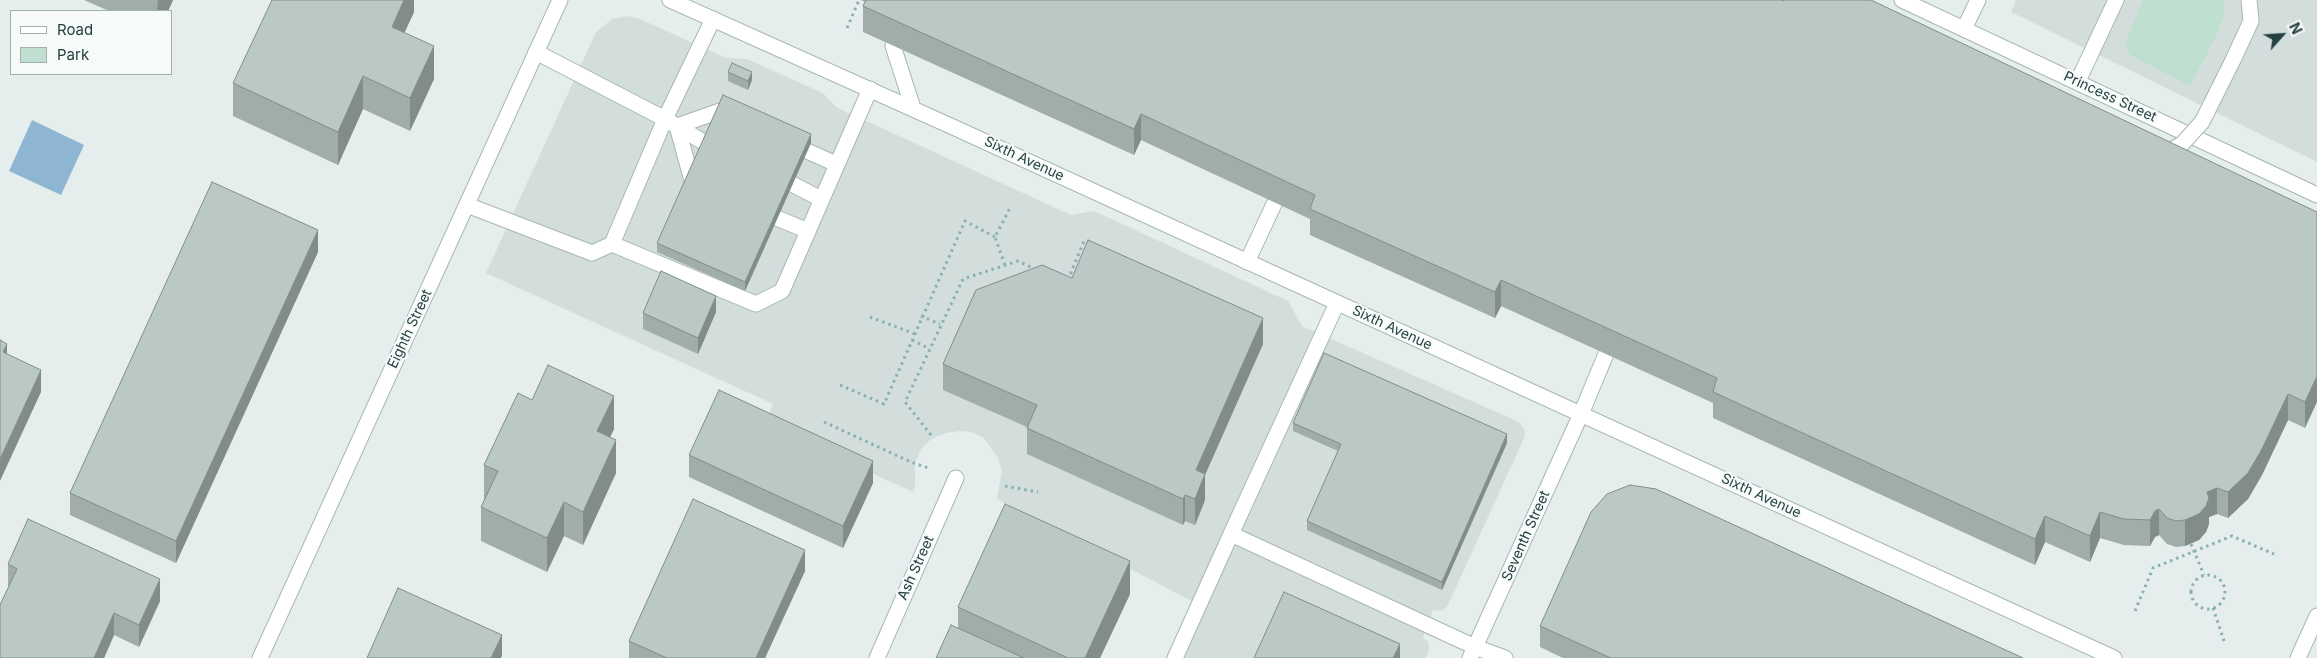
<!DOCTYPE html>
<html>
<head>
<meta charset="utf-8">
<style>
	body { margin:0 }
	#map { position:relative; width:2317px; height:658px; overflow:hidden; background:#e5eeec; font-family:Inter,sans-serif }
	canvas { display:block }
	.legend { position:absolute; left:10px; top:10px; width:162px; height:65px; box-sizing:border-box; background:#f6faf9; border:1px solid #a2b0af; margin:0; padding:6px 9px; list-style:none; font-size:15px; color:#244040 }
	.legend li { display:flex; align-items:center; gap:10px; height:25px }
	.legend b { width:25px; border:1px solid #a2b0af }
	.north { position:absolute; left:2257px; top:10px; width:50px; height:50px; -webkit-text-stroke:4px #f6faf9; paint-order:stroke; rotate:64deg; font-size:14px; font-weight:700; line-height:20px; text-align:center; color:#244040 }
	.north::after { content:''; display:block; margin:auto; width:18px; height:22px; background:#244040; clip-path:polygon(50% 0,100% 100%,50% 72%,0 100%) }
</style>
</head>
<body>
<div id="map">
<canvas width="2317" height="658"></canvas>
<ul class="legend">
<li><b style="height:6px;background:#fff"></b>Road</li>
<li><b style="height:14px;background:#bfdfd0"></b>Park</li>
</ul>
<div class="north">N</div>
</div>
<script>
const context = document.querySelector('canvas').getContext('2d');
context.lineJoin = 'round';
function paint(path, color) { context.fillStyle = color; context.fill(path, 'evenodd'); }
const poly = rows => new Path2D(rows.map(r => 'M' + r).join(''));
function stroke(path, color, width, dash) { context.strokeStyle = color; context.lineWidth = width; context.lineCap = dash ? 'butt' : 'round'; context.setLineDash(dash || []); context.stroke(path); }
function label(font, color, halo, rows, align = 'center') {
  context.font = font + ' Inter,sans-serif'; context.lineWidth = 4.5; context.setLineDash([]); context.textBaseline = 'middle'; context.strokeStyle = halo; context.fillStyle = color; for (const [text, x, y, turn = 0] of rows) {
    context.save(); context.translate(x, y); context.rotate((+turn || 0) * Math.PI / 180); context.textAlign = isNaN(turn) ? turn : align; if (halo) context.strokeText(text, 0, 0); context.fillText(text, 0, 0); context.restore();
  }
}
paint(poly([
	[2016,0,2317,0,2317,162,2011,12],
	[627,16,640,19,726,58,747,59,823,93,836,107,1071,215,1093,211,1114,220,1288,301,1302,326,1519,422,1524,429,1525,436,1447,607,1440,611,1433,610,1423,638,1428,641,1429,650,1425,658,1175,658,1199,605,997,499,1002,470,998,458,984,438,971,432,960,431,946,433,931,439,921,449,915,463,915,486,913,492,765,424,773,404,486,273,596,32,612,19]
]), '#d3dedc');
paint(poly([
	[2143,0,2224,0,2224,16,2215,38,2190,86,2130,55,2126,48,2127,38]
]), '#bfdfd0');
paint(poly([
	[32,120,84,145,61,195,9,171]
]), '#8eb6d2');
const service = poly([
	[1964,29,1978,0],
	[893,46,913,108],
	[536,52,665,119,705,143],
	[2234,58,2251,21,2249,0],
	[2078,81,2116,0],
	[807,151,836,164],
	[691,177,677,126,720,111],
	[792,184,821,199],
	[467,205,592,253,612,244,665,119,713,19],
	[777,218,808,231],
	[612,244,756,304,782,291,870,89],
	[1247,262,1275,202],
	[1581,414,1606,354],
	[1231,534,1337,303],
	[1175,658,1231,534,1475,647,1505,658]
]);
const minor = poly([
	[1902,0,2317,195],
	[877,658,956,478],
	[1470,658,1581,414]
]);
const tertiary = poly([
	[670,0,953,127,2114,658],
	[260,658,560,0],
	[2298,658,2317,616]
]);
stroke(service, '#a7b6b5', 17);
stroke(minor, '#a7b6b5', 17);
stroke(tertiary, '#a7b6b5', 17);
stroke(poly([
	[847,28,859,0],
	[1005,265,995,237,1011,206],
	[1068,280,1084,241],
	[921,316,940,324],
	[870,317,915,334],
	[912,340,930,349],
	[840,385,884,404,965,221,995,237],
	[824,422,911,462,931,469],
	[931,435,905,402,963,279,1018,261,1037,270],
	[1005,486,1038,492],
	[2191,544,2204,575],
	'2191 592a17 17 0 1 1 34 0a17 17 0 1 1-34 0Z',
	[2213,608,2224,641],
	[2135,611,2153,568,2232,536,2274,554]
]), '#86b1af', 3, [2.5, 4]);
stroke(service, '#fff', 15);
stroke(minor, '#fff', 15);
stroke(tertiary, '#fff', 15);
const serviceBridge = poly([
	[2161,156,2182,144,2202,122,2234,58]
]);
stroke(serviceBridge, '#a7b6b5', 17, []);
stroke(serviceBridge, '#fff', 15);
paint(poly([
	[84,0,173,0,168,11,109,11],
	[414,0,414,12,404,33,434,79,410,131,363,109,338,165,233,116,233,83],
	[861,0,1781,0,2317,212,2305,428,2288,420,2262,475,2248,499,2228,518,2217,514,2209,517,2209,524,2206,532,2199,540,2185,546,2176,547,2167,544,2159,535,2155,537,2150,546,2124,545,2100,538,2090,562,2045,542,2035,565,1713,418,1713,403,1501,306,1495,318,1310,235,1310,219,1141,140,1134,155,863,32,863,6,865,2],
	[728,72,752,80,748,90,728,81],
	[811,143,745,291,657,252,657,243],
	[318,252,176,563,70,515,70,493],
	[1072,278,1263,344,1205,475,1205,500,1195,525,1185,521,1183,525,1027,454,1027,427,943,390,943,364],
	[716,312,698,354,643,329,643,313],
	[532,400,614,429,610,437,616,473,583,545,564,536,547,572,481,541,481,507,485,499,484,498,484,465],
	[1293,423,1507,443,1442,590,1307,530,1307,521,1338,451,1293,431],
	[689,455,873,483,843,548,689,477],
	[8,564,160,601,139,647,114,635,104,658,0,658,9,587,8,586],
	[805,571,765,658,629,658,629,641],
	[1130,594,1100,658,936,658,958,627,958,607],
	[1540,626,2023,658,1563,658,1540,647]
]), '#a0adaa');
paint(poly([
	[158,0,173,0,168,11,157,11],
	[404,0,414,0,414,12,392,60,392,27],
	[434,46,434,79,410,131,410,98],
	[752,72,752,80,748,90,748,81],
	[363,76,363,109,338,165,338,132],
	[1141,114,1141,140,1134,155,1134,129],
	[811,134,811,143,745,291,745,282],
	[318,230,318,252,176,563,176,541],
	[1501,280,1501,306,1495,318,1495,292],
	[716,296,716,312,698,354,698,338],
	[1263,318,1263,344,1205,475,1205,500,1195,525,1195,499,1196,470],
	[7,344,7,365,3,352],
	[41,370,41,392,0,481,0,459],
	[2317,376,2317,402,2305,428,2305,402],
	[2288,394,2288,420,2262,475,2248,499,2228,518,2228,492],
	[614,396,614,429,597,464,597,431],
	[1507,434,1507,443,1442,590,1442,582],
	[616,440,616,473,583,545,583,512],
	[873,461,873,483,843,548,843,526],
	[2217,488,2217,514,2209,517,2209,524,2206,532,2199,540,2185,546,2185,520,2207,492],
	[1185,495,1185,521,1183,525,1183,499],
	[564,502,564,536,547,572,547,538],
	[2159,509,2159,535,2155,537,2150,546,2150,520,2155,511],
	[2100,512,2100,538,2090,562,2090,536],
	[2045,516,2045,542,2035,565,2035,539],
	[805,550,805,571,765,658,756,658],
	[1130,561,1130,594,1100,658,1085,658],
	[160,579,160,601,139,647,139,625],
	[114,613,114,635,104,658,94,658],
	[502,635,502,656,501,658,491,658],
	[1400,644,1400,658,1393,658]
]), '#828d8b');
const building = poly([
	[272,0,404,0,392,27,434,46,410,98,363,76,338,132,233,83,272,0],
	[866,0,1781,0,1783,1,1784,0,1871,0,2317,212,2317,376,2305,402,2288,394,2262,449,2248,473,2228,492,2217,488,2207,492,2209,498,2206,506,2199,514,2185,520,2176,521,2167,518,2159,509,2155,511,2150,520,2124,519,2100,512,2090,536,2045,516,2035,539,1713,392,1717,378,1501,280,1495,292,1310,209,1315,195,1141,114,1134,129,863,6,866,0],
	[732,63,752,72,748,81,728,72,732,63],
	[723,95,811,134,745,282,657,243,723,95],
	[212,182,318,230,176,541,70,493,212,182],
	[1088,240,1263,318,1196,470,1205,474,1195,499,1185,495,1183,499,1027,428,1037,405,943,364,976,290,1042,265,1072,278,1088,240],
	[661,271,716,296,698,338,643,313,661,271],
	[0,340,7,344,3,352,41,370,0,459,0,340],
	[1324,353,1507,434,1442,582,1307,521,1341,444,1293,423,1324,353],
	[548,365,614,396,597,431,616,440,583,512,564,502,547,538,481,507,498,471,484,465,518,393,532,400,548,365],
	[719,390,873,461,843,526,689,455,719,390],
	[1630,485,1656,489,2023,658,1611,658,1540,626,1591,512,1607,494,1630,485],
	[693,499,805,550,756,658,667,658,629,641,693,499],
	[1005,504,1130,561,1085,658,1068,658,958,607,1005,504],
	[28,519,160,579,139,625,114,613,94,658,0,658,0,605,17,569,8,564,28,519],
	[398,588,502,635,491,658,367,658,398,588],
	[1284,592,1400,644,1393,658,1254,658,1284,592],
	[951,625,1024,658,936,658,951,625]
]);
paint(building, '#bac9c6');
stroke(building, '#828d8b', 1);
label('14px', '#244040', '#f6faf9', [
	["Princess Street",2110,97,25],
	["Sixth Avenue",1024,159,25],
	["Sixth Avenue",1392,328,25],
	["Eighth Street",410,329,-65],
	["Sixth Avenue",1761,496,25],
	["Seventh Street",1526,536,-66],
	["Ash Street",916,568,-66]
]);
</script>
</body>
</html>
